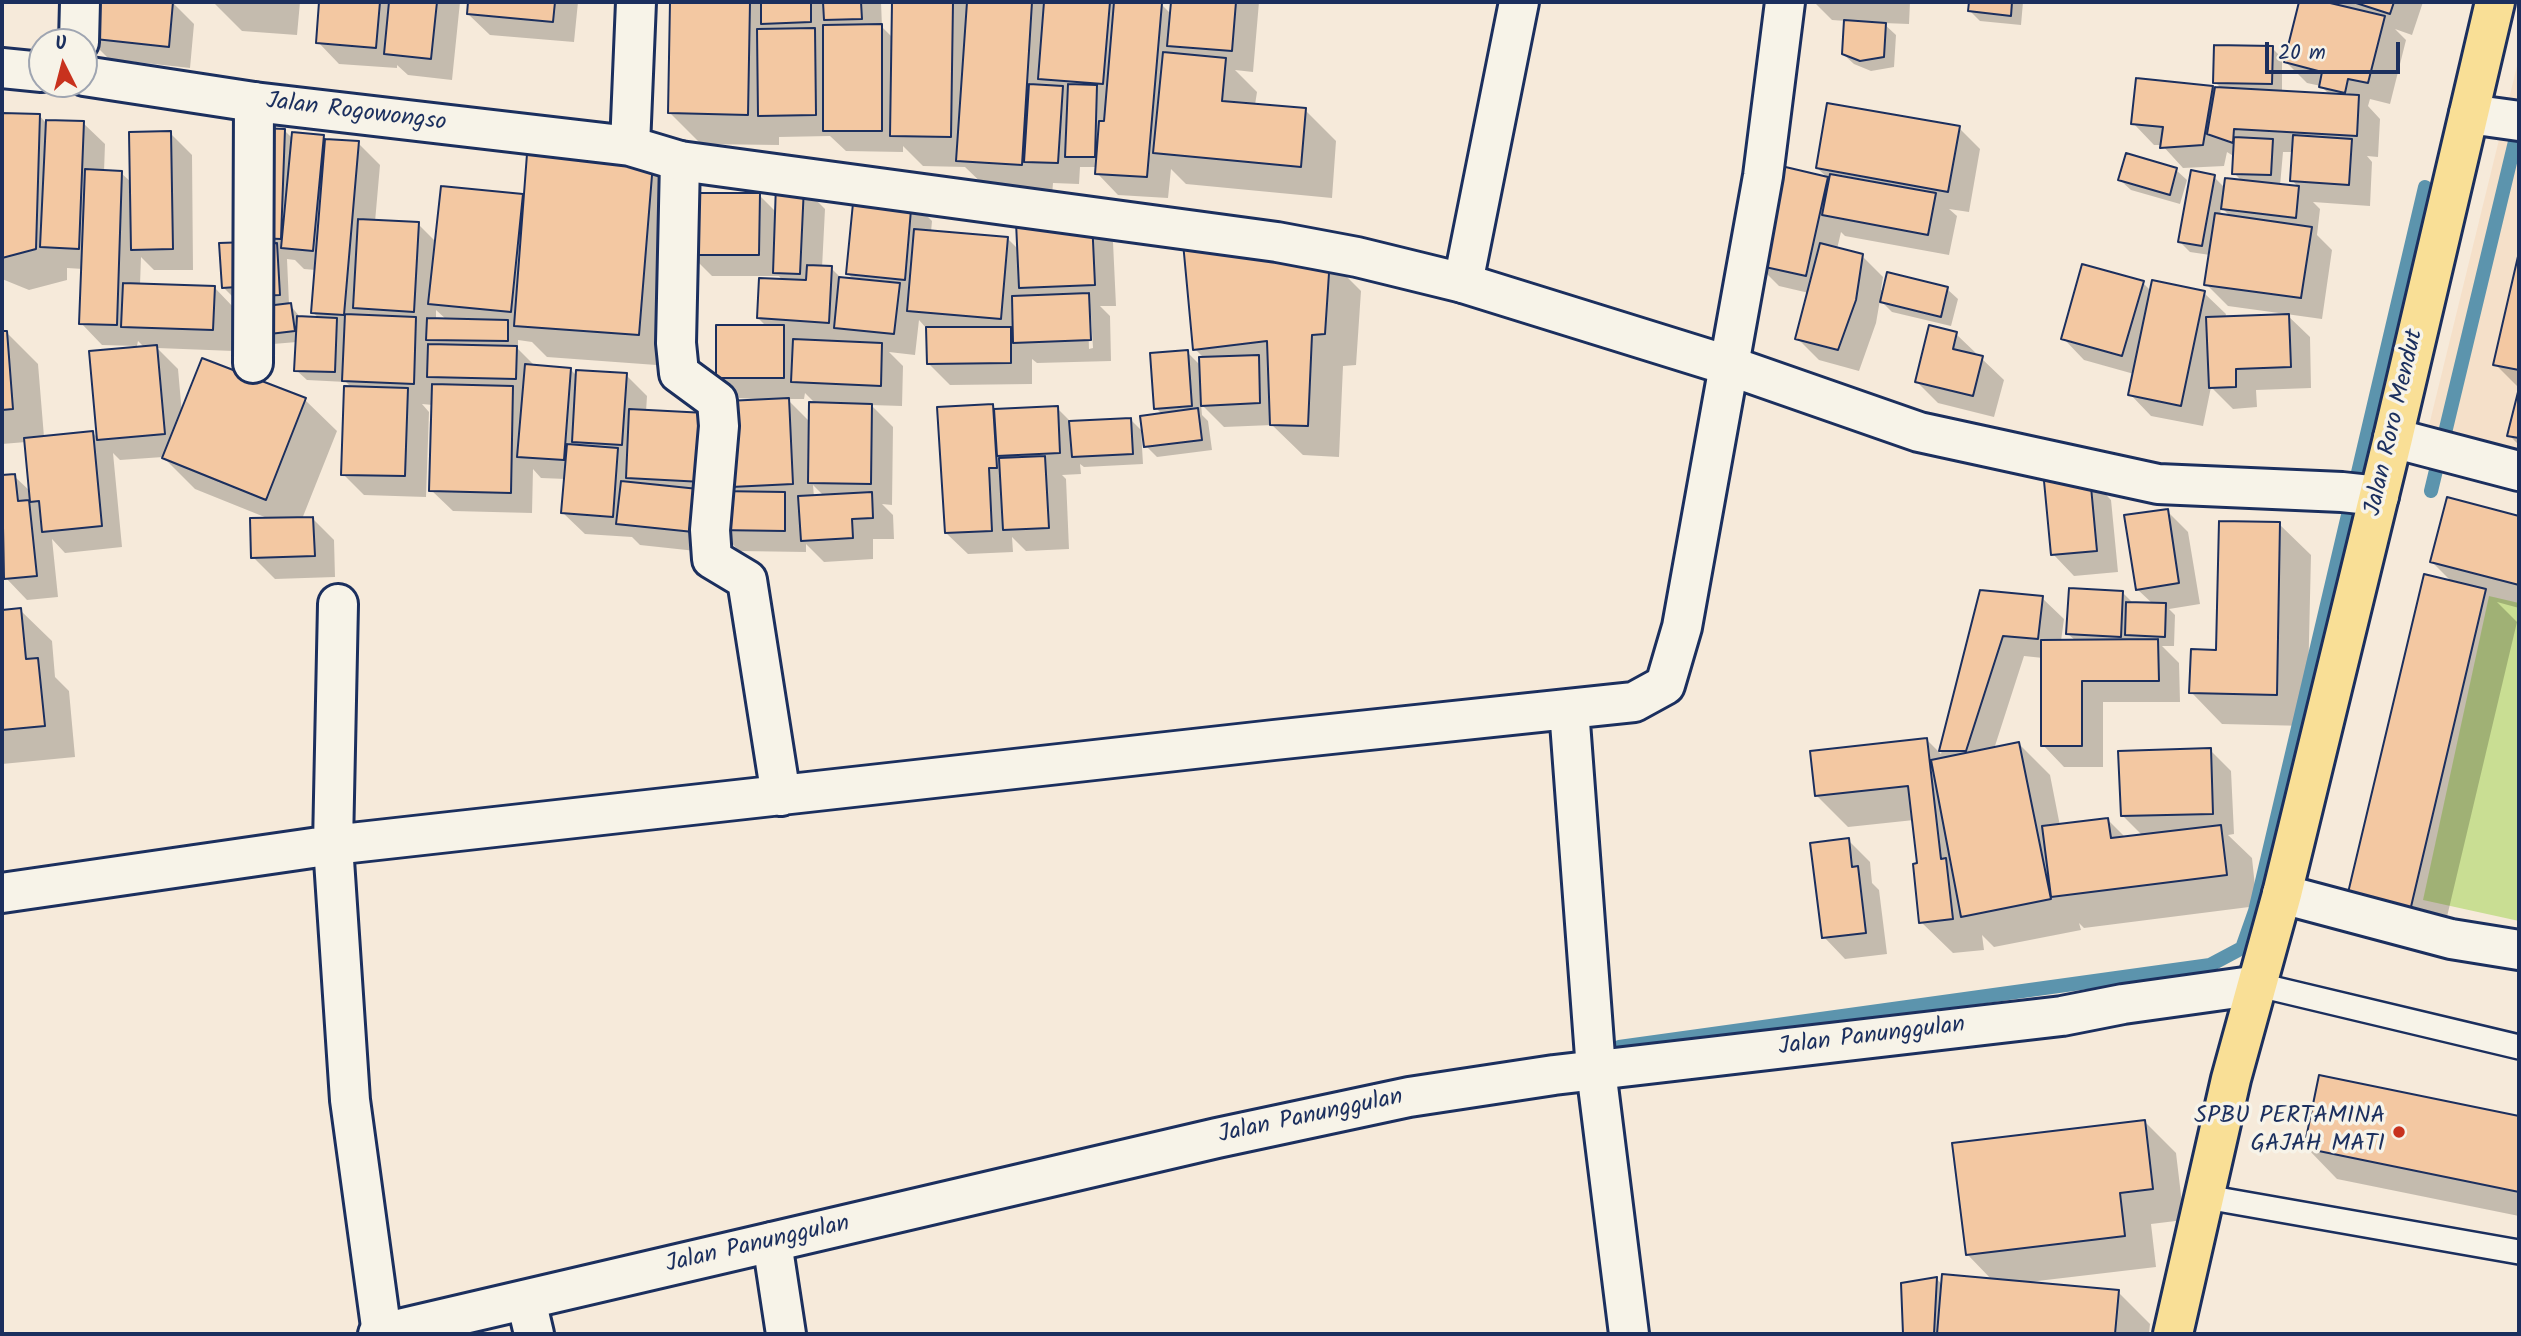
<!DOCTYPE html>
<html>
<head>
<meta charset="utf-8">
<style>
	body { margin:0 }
	#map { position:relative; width:2521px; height:1336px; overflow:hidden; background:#f6eada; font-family:Kalam,sans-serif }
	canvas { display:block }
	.frame { position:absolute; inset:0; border:4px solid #1b2f5e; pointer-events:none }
	.north { position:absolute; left:28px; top:28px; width:70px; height:70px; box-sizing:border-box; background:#f7f3e8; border:2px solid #9fa5b1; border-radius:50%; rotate:354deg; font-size:19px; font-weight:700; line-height:28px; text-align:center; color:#1b2f5e }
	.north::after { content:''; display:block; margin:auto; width:24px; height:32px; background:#c8321e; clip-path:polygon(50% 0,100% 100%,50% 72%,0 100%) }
	.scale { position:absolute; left:2265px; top:42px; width:135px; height:32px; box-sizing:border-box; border:4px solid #1b2f5e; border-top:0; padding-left:9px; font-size:21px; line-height:24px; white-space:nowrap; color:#1b2f5e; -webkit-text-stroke:5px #f7f3e8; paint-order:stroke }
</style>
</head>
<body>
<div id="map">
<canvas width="2521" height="1336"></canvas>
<div class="frame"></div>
<div class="north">U</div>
<div class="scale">20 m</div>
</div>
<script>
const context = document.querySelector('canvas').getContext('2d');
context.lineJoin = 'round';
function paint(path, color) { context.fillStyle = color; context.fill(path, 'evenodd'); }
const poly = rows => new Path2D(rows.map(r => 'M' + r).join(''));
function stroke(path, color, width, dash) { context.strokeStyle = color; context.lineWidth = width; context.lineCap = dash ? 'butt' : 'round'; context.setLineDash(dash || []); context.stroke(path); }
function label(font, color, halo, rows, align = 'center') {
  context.font = font + ' Kalam,sans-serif'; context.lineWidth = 7; context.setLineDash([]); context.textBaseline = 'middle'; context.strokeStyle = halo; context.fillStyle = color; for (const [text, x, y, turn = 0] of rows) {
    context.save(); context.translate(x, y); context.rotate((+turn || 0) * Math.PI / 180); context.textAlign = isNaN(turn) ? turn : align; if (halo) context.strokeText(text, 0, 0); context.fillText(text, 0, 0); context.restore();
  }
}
paint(poly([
	[2519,58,2519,471,2424,446]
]), '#f5e0c9');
paint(poly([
	[2489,596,2519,603,2519,921,2423,900]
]), '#c9de93');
paint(poly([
	[2,2,4,23,2,23],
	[91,2,173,3,194,24,190,68,109,59,87,37],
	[213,2,300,2,297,35,242,31],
	[321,2,460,2,452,80,408,75,397,65,397,68,339,64,318,42],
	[469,2,578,2,574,42,490,35,468,14],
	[671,2,759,2,763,6,763,2,881,2,882,27,893,38,894,2,1133,2,1161,4,1172,15,1173,2,1259,2,1253,72,1235,70,1257,92,1255,105,1305,110,1336,141,1332,198,1186,184,1171,169,1168,198,1118,195,1097,173,1097,167,1080,167,1079,184,1053,183,1052,196,990,191,965,167,923,166,903,146,903,152,846,151,830,136,779,137,779,145,701,144,670,113],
	[1814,2,1910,2,1909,24,1883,23,1896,35,1894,67,1871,71,1854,64,1843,54,1846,21,1832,20],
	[1970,2,2023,2,2021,25,1980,21,1969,10],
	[2301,2,2319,2,2332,5,2329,2,2423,2,2412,35,2395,29,2406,40,2390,104,2370,99,2368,106,2380,119,2378,157,2367,156,2372,162,2370,206,2313,202,2320,209,2317,235,2332,250,2322,319,2286,314,2310,337,2311,388,2256,390,2257,407,2233,409,2211,387,2203,426,2151,416,2130,394,2134,374,2084,360,2063,338,2143,283,2151,291,2204,293,2226,314,2225,318,2286,316,2286,314,2228,306,2206,284,2210,255,2190,252,2179,241,2214,177,2225,188,2243,182,2234,173,2235,157,2227,152,2224,166,2183,168,2162,145,2154,145,2133,123,2213,88,2216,91,2222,89,2215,82,2272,48,2282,58,2282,93,2330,95,2321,86,2307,83,2286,62],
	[2283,152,2294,152,2292,180,2299,188,2280,186],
	[2221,207,2232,218,2220,216],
	[2,115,39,115,45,122,83,123,105,144,104,172,121,173,132,183,170,133,192,155,193,270,154,270,141,257,140,285,214,287,235,309,234,351,157,348,178,369,182,414,305,400,337,431,302,519,313,519,334,540,335,577,275,579,253,557,272,520,195,489,163,457,120,460,113,453,122,547,65,553,52,539,58,597,27,600,5,577,2,577,2,477,14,476,31,492,26,442,2,444,2,333,6,332,38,364,44,437,92,432,99,439,145,348,138,341,137,346,102,345,81,323,83,269,67,268,67,280,29,290,2,279],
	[1959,128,1980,149,1969,212,1949,209,1957,216,1949,255,1845,236,1841,232,1837,249,1862,256,1883,277,1881,290,1947,289,1958,299,1951,326,1892,312,1880,300,1876,323,1859,371,1819,360,1797,338,1809,293,1779,286,1758,265,1779,168,1828,178,1817,168],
	[285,131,293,139,323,136,328,141,358,143,380,165,375,222,418,224,436,242,522,195,526,199,652,165,684,197,670,366,547,357,532,342,518,340,518,349,536,367,570,369,577,376,626,375,647,396,646,412,724,493,739,493,733,487,755,399,739,398,718,377,767,327,758,318,783,281,779,276,712,276,690,254,759,195,777,213,803,187,825,209,822,268,831,268,842,279,854,280,848,274,911,200,932,221,931,232,1007,238,1019,250,1091,221,1113,242,1116,306,1100,306,1110,316,1111,361,1037,363,1032,359,1032,384,950,385,929,364,928,330,919,320,915,355,889,352,903,366,902,406,871,405,893,427,892,505,882,504,893,515,894,539,873,539,873,559,824,562,806,544,806,552,739,551,726,537,724,554,640,545,632,537,585,534,563,513,566,479,541,478,533,469,532,513,453,511,431,490,433,405,422,404,429,412,426,497,364,495,343,474,352,388,346,382,307,380,296,370,297,342,273,344,262,334,259,296,234,298,223,287,249,243],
	[287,259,295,260,304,269,316,270,312,312,319,318,301,318,289,304],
	[436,310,447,320,436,320],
	[1088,315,1091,315,1093,348,1089,349],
	[805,393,816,404,811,423,787,399,804,399],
	[813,485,824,496,814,497],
	[2176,170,2187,180,2180,204,2131,190,2120,180],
	[2519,259,2519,388,2495,364],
	[1330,260,1361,291,1356,365,1343,366,1339,457,1303,455,1272,425,1224,427,1201,404,1202,415,1208,421,1212,450,1157,457,1146,446,1163,415,1156,408,1187,352,1201,366,1204,358,1195,349],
	[1956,334,2004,380,1994,417,1938,403,1917,382],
	[2519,394,2519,445,2509,435],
	[992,406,997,410,1057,408,1072,423,1130,419,1141,430,1143,464,1084,467,1080,464,1081,474,1062,475,1066,479,1069,549,1026,551,1012,537,1013,552,968,554,946,533],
	[2090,478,2111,500,2118,572,2074,576,2053,554],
	[2448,499,2519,518,2519,608,2497,602,2517,622,2441,942,2349,897,2453,583,2432,562],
	[2167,511,2188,532,2200,604,2169,609,2175,615,2174,646,2162,646,2179,663,2180,702,2103,702,2103,767,2064,767,2043,745,2043,658,2024,656,1994,749,2019,744,2050,775,2060,826,2108,820,2126,838,2143,836,2123,816,2210,750,2231,771,2234,834,2228,835,2252,858,2257,906,2084,928,2079,923,2081,930,1994,947,1982,935,1984,950,1953,953,1921,922,1919,865,1914,820,1848,827,1817,796,1926,739,1941,754,1981,591,2042,598,2064,619,2061,641,2076,641,2068,634,2123,593,2134,604,2153,604,2137,589],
	[2279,524,2311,555,2307,726,2222,724,2191,692,2218,652],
	[20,610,52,641,55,677,69,691,75,757,2,764,2,612],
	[1848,840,1870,862,1872,883,1879,890,1887,954,1845,959,1824,937],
	[2320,1077,2519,1118,2519,1216,2337,1179,2306,1147],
	[2145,1122,2176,1153,2184,1220,2151,1224,2156,1267,2029,1282,2118,1292,2150,1324,2149,1334,1905,1334,1903,1284,1937,1279,1943,1286,1993,1281,1967,1254]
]), '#0003');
stroke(poly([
	[2431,491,2519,125],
	[1619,1047,2210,965,2242,948,2255,911,2425,187]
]), '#5c94ad', 14);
const building = poly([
	[89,2,173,2,169,47,86,38,89,2],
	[319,2,380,2,376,48,316,43,319,2],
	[389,2,437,2,431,59,384,54,389,2],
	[468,2,555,2,553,22,467,14,468,2],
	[670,2,750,2,748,115,668,113,670,2],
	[761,2,811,2,811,22,761,24,761,2],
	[823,2,861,2,862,19,824,20,823,2],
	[892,2,953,2,951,137,890,136,892,2],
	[967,2,1032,2,1022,165,956,161,967,2],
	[1044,2,1110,2,1103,84,1038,79,1044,2],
	[1114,2,1162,3,1147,177,1095,174,1099,121,1104,121,1114,2],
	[1171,2,1236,2,1232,51,1167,46,1171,2],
	[1969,2,2012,2,2011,16,1968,11,1969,2],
	[2299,2,2326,2,2385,16,2368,83,2348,79,2345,93,2319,87,2322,72,2284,62,2299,2],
	[2353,2,2394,2,2390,14,2353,2],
	[1844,20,1886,23,1884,57,1860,61,1842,54,1844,20],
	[882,24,882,131,823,131,823,25,882,24],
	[815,28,816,115,758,116,757,29,815,28],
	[2214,45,2273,46,2272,84,2213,83,2214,45],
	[1163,52,1226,58,1222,101,1306,108,1301,167,1153,153,1163,52],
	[2136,78,2213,86,2203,145,2160,148,2163,127,2131,124,2136,78],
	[1029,84,1063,86,1058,163,1024,162,1029,84],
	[1068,84,1097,85,1095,157,1065,157,1068,84],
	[2215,87,2359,95,2357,136,2234,129,2233,143,2207,134,2215,87],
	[1827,103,1960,126,1948,192,1816,168,1827,103],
	[2,113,40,114,36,249,2,258,2,113],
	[46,120,84,121,79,249,40,247,46,120],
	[261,128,285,129,281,239,256,238,261,128],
	[171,131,173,249,131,250,129,132,171,131],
	[292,132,324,135,313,251,281,248,292,132],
	[2293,135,2352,139,2349,185,2290,181,2293,135],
	[2234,137,2273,139,2271,175,2232,174,2234,137],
	[325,139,359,141,344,315,311,313,325,139],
	[2126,153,2177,168,2170,195,2118,180,2126,153],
	[527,154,653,163,639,335,514,326,527,154],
	[1777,165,1828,177,1806,276,1756,265,1777,165],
	[85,169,122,171,117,325,79,324,85,169],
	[2191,170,2215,175,2202,246,2178,242,2191,170],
	[1830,174,1936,193,1928,235,1822,215,1830,174],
	[2225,178,2299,186,2296,218,2221,209,2225,178],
	[776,184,804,186,800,274,773,273,776,184],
	[441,186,523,194,511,312,428,304,441,186],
	[689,193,760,193,759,255,689,255,689,193],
	[854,193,912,198,905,280,846,274,854,193],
	[2215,213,2312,227,2301,298,2204,285,2215,213],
	[358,219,419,222,414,312,353,308,358,219],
	[1092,219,1095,285,1019,288,1016,222,1092,219],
	[914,229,1008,237,1001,319,907,311,914,229],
	[1182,232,1330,258,1325,334,1312,335,1308,426,1270,425,1267,341,1193,350,1182,232],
	[249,242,252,286,222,288,219,243,249,242],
	[277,243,280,295,257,296,254,245,277,243],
	[1820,243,1863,254,1856,300,1838,350,1795,339,1820,243],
	[2519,252,2519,370,2493,365,2519,252],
	[2082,264,2144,281,2122,356,2061,339,2082,264],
	[807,265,832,266,829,323,757,318,759,278,806,280,807,265],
	[1887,272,1948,287,1941,317,1880,302,1887,272],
	[839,277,900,283,894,334,834,328,839,277],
	[2152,280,2205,291,2181,406,2128,395,2152,280],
	[123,283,215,286,213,330,121,327,123,283],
	[1089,293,1091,340,1013,343,1012,296,1089,293],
	[291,303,295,331,261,335,258,307,291,303],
	[345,314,416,317,414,384,342,381,345,314],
	[2289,314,2291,367,2236,369,2236,387,2209,388,2206,317,2289,314],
	[297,316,337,318,335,372,294,371,297,316],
	[427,318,508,320,508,341,426,340,427,318],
	[716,325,784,325,784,378,716,378,716,325],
	[1929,325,1957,332,1953,349,1983,356,1973,396,1915,382,1929,325],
	[926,327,1011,327,1011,363,927,364,926,327],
	[2,331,7,331,13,409,2,410,2,331],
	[793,339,882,343,881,386,791,382,793,339],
	[428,344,517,346,516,379,427,377,428,344],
	[157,345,165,434,97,440,89,351,157,345],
	[1188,350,1192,406,1154,409,1150,353,1188,350],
	[1259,355,1260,403,1201,406,1199,357,1259,355],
	[202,358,306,398,266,500,162,458,202,358],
	[525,364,571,368,564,460,517,457,525,364],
	[576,370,627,373,622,445,572,442,576,370],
	[432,384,513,386,511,493,429,491,432,384],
	[344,386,408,388,405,476,341,475,344,386],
	[2518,392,2519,392,2519,438,2507,436,2518,392],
	[789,398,793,484,731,487,727,401,789,398],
	[809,402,872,404,871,484,808,483,809,402],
	[993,404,997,468,989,468,992,531,945,533,937,407,993,404],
	[1058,406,1060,453,997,456,994,409,1058,406],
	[1198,408,1202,440,1144,447,1140,416,1198,408],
	[629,409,706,413,703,482,626,478,629,409],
	[1131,418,1133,454,1072,457,1069,421,1131,418],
	[93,431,102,526,42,532,39,501,30,502,24,438,93,431],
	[567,444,618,448,613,517,561,513,567,444],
	[1045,456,1049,528,1003,530,999,458,1045,456],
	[15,474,18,501,29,500,37,576,4,579,2,475,15,474],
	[2090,476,2097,551,2051,555,2044,481,2090,476],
	[621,481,708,490,703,533,616,524,621,481],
	[717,491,785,492,785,531,716,530,717,491],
	[872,492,873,518,852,519,853,538,801,541,798,496,872,492],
	[2447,497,2519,516,2519,585,2430,562,2447,497],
	[2168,509,2179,583,2136,590,2124,515,2168,509],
	[313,517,315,556,251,558,250,518,313,517],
	[2219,521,2280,522,2277,695,2189,693,2191,649,2216,650,2219,521],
	[2424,574,2486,589,2410,911,2347,897,2424,574],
	[2069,588,2123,591,2121,637,2066,634,2069,588],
	[1980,590,2043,596,2038,639,2003,636,1966,751,1939,751,1980,590],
	[2126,602,2166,603,2165,637,2125,635,2126,602],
	[21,608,26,659,38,658,45,726,2,730,2,610,21,608],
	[2158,639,2159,681,2082,681,2082,746,2041,746,2041,640,2158,639],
	[1927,738,1941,859,1946,858,1953,919,1919,923,1913,864,1917,863,1908,786,1815,796,1810,751,1927,738],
	[2019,742,2051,899,1961,917,1931,760,2019,742],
	[2211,748,2213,814,2121,816,2118,751,2211,748],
	[2108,818,2111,838,2221,825,2227,875,2051,897,2042,826,2108,818],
	[1849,838,1852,867,1858,866,1866,933,1822,938,1810,843,1849,838],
	[2319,1075,2519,1116,2519,1192,2304,1148,2319,1075],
	[2145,1120,2153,1189,2120,1193,2125,1236,1966,1255,1952,1143,2145,1120],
	[1942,1274,2119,1290,2115,1334,1937,1334,1942,1274],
	[1937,1277,1934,1334,1903,1334,1901,1283,1937,1277]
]);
paint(building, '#f3c8a2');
stroke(building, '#1b2f5e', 2);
const service = poly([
	[2259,985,2519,1047],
	[2206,1197,2519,1252]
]);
const minor = poly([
	[79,42,80,2],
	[2469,114,2519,121],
	[680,161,676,343,679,373,717,401,719,426,710,530,712,559,747,580,781,796],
	[1463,283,1519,2],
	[253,363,254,102],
	[338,604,333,845,350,1100,382,1334],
	[1569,709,1596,1070,1629,1334],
	[2,893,333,845,1274,740,1634,702,1665,685,1682,627,1763,176,1785,2],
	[2282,894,2451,939,2519,950],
	[772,1242,786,1334],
	[526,1300,534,1334]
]);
const tertiary = poly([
	[2,68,42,72],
	[84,76,254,102,630,146,680,161,1277,242,1357,257,1463,283,1727,365,1919,432,2158,484,2342,492,2379,496],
	[630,146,636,2],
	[2393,438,2519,471]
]);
const secondary = poly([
	[378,1334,1217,1138,1409,1097,1554,1075,2062,1016,2123,1004,2259,985]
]);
const primary = poly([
	[2173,1334,2231,1079,2282,894,2393,438,2495,2]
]);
stroke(service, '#1b2f5e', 28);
stroke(minor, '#1b2f5e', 44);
stroke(tertiary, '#1b2f5e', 44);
stroke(secondary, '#1b2f5e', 44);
stroke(primary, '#1b2f5e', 44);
stroke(service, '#f7f3e8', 23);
stroke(minor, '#f7f3e8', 38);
stroke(tertiary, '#f7f3e8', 38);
stroke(secondary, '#f7f3e8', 38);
stroke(primary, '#f9df96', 38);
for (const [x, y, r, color] of [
	[2399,1132,7,"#c8321e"]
]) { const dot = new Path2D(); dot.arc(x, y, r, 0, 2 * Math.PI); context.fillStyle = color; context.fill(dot); stroke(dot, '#f7f3e8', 2.5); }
label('24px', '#1b2f5e', '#f7f3e8', [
	["Jalan Rogowongso",356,114,7],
	["Jalan Roro Mendut",2396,423,-77],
	["Jalan Panunggulan",1872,1038,-7],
	["Jalan Panunggulan",1311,1118,-12],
	["Jalan Panunggulan",758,1246,-13]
]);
label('24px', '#1b2f5e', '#f7f3e8', [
	["SPBU PERTAMINA",2385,1118],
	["GAJAH MATI",2385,1146]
], 'right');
</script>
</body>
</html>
